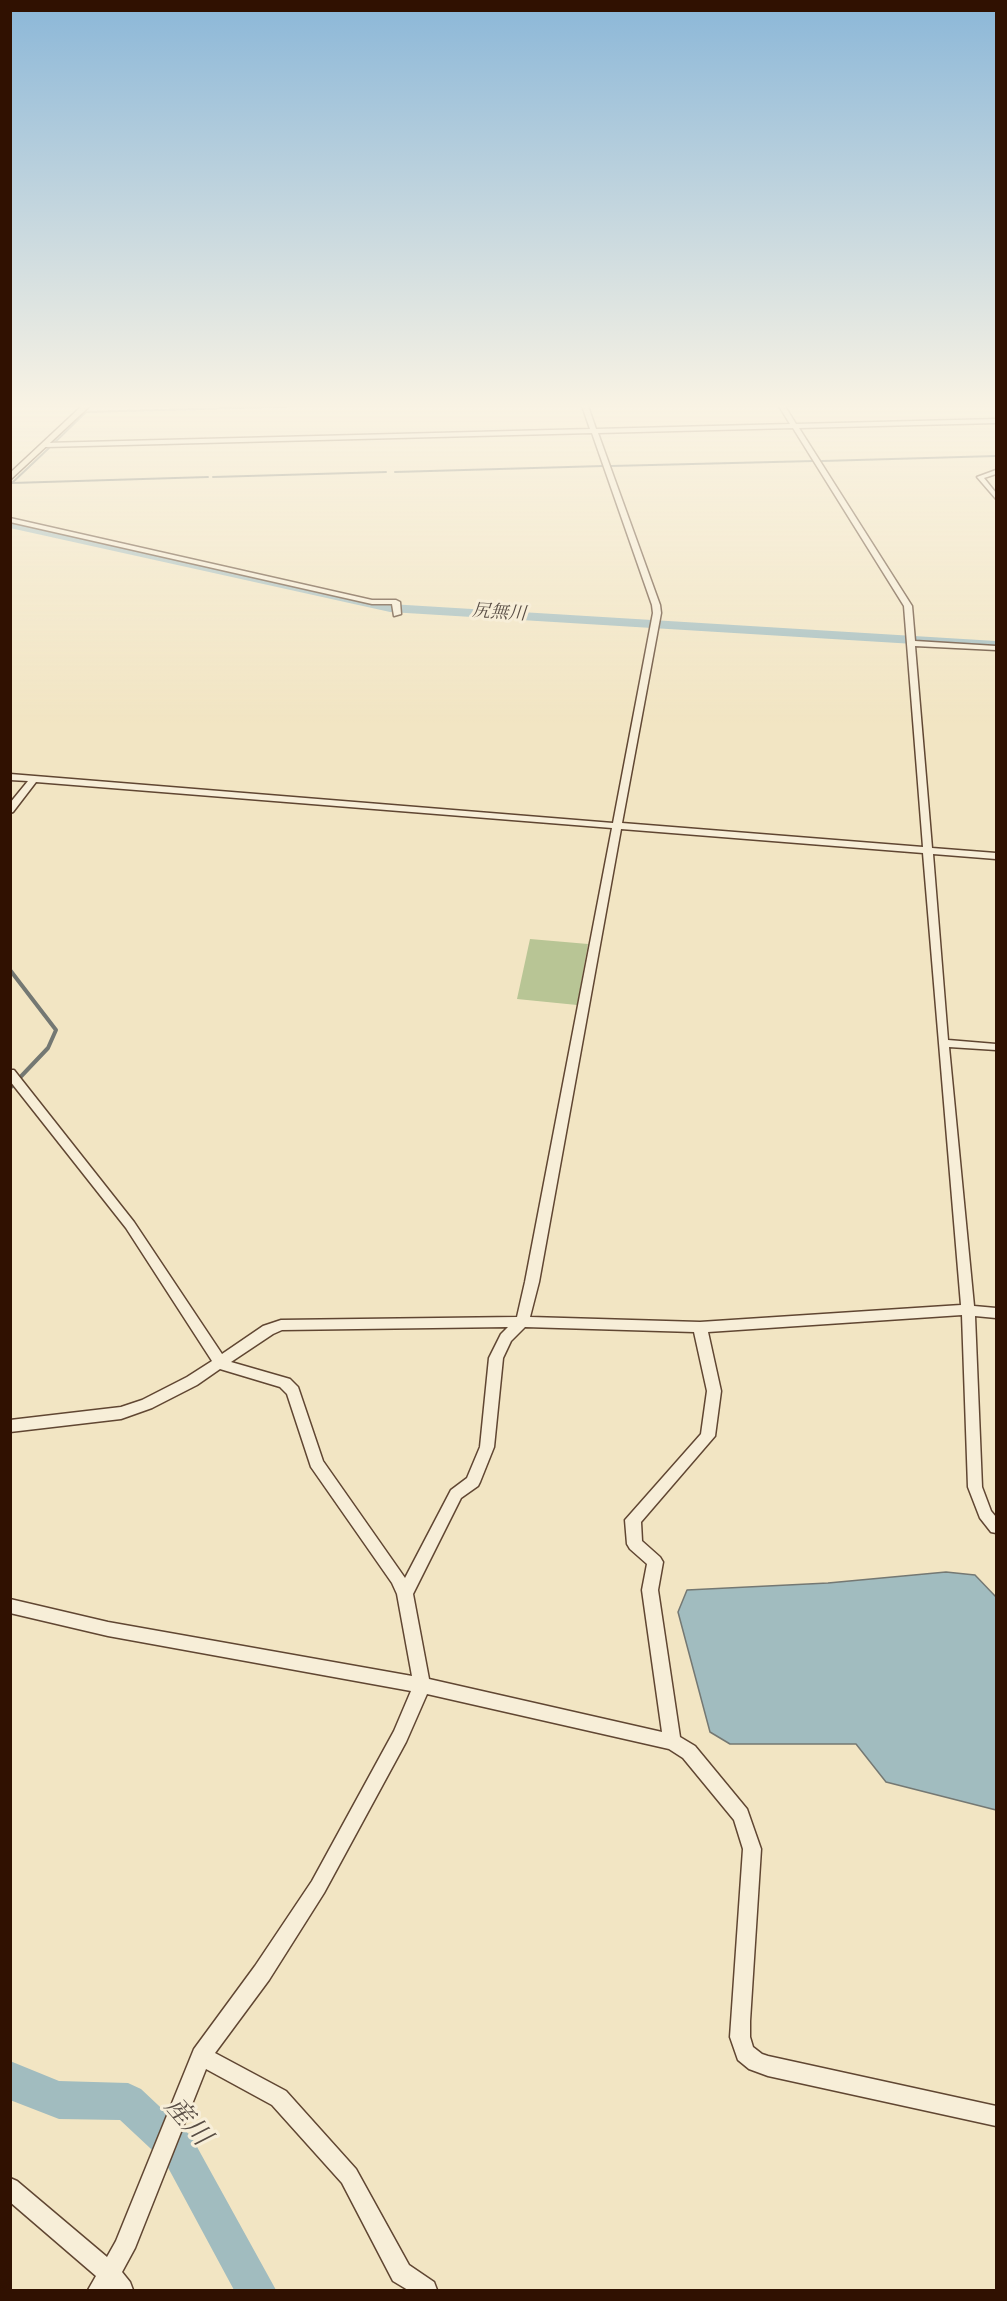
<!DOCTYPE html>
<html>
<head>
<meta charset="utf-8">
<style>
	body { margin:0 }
	#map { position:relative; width:1007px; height:2301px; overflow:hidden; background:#f2e5c3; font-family:"IM FELL English",serif }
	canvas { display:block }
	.frame { position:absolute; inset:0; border:12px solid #301101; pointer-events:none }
</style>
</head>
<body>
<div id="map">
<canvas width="1007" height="2301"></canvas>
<div class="frame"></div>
</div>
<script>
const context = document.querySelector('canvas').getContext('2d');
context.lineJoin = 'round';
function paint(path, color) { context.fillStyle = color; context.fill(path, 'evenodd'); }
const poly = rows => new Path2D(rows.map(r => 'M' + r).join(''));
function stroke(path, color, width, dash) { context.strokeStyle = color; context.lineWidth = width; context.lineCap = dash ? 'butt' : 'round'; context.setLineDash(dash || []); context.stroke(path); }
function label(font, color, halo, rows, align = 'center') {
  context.font = font + ' "IM FELL English","Noto Serif JP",serif'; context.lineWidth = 6; context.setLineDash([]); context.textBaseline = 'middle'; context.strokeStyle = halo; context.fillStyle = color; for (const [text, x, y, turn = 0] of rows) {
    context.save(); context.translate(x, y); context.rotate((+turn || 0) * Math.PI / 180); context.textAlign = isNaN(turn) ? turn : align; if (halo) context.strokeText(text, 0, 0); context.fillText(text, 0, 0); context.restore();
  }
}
paint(poly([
	[530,939,588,944,577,1005,517,999]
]), '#b8c595');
const water = poly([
	[946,1572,975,1575,996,1597,996,1810,886,1782,856,1744,730,1744,710,1732,678,1612,687,1590,828,1583,946,1572]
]);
paint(water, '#a1bcbf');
stroke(water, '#747873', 1.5);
stroke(poly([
	[392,404,446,403],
	[53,444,86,412,383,404],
	[822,461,996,456],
	[611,466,814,461],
	[395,472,603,466],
	[213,477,386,472],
	[13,482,49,448],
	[12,483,208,477]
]), '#747873', 2);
stroke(poly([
	[10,970,56,1030,48,1048,10,1088]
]), '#747873', 4);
paint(poly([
	[10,520,390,604,996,641,996,649,390,612,10,528,10,520],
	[10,2061,59,2081,128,2083,141,2089,191,2136,276,2290,234,2290,165,2162,120,2120,59,2119,10,2100,10,2061]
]), '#a1bcbf');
const minor = poly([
	[581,403,587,403,596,429,790,424,777,403,783,403,796,424,996,419,996,423,799,428,912,606,915,641,996,646,996,650,915,646,932,848,996,853,996,859,933,854,948,1040,996,1044,996,1050,949,1047,974,1306,996,1308,996,1318,975,1316,982,1487,991,1511,996,1517,996,1533,991,1532,980,1518,968,1487,962,1315,708,1332,721,1391,715,1436,641,1522,642,1541,660,1557,663,1562,658,1590,680,1737,695,1746,747,1809,761,1849,750,2021,750,2037,753,2047,762,2054,768,2056,996,2106,996,2126,768,2076,749,2069,738,2060,730,2037,743,1849,734,1820,683,1758,669,1749,427,1694,406,1742,324,1893,269,1980,215,2053,286,2091,356,2169,409,2265,434,2282,437,2290,408,2290,393,2281,342,2183,272,2105,206,2069,135,2248,122,2272,130,2282,133,2290,88,2290,96,2276,10,2202,10,2178,17,2181,107,2257,116,2241,194,2049,255,1966,312,1881,394,1731,411,1691,108,1636,10,1613,10,1599,108,1622,412,1676,397,1594,392,1583,311,1467,287,1394,280,1387,220,1369,197,1385,152,1408,121,1419,10,1432,10,1420,121,1407,142,1400,187,1377,212,1361,126,1228,10,1081,10,1070,14,1070,134,1222,222,1354,263,1326,281,1320,517,1317,525,1282,612,828,36,782,13,812,10,813,10,803,28,781,10,780,10,774,613,823,653,613,652,605,592,433,45,447,42,445,45,443,590,429,581,403],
	[793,428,904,606,923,847,622,823,661,613,660,605,598,433,793,428],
	[621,829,923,853,961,1305,700,1322,530,1317,539,1282,621,829],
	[508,1327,501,1334,489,1358,480,1447,467,1478,451,1490,405,1578,323,1461,298,1387,290,1379,231,1362,273,1334,282,1330,508,1327],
	[525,1327,694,1332,707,1391,701,1434,625,1520,627,1544,630,1549,647,1564,642,1590,662,1732,429,1679,413,1594,461,1498,478,1486,480,1482,494,1447,503,1358,511,1341,525,1327],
	[996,470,996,474,984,478,996,493,996,499,977,477,996,470],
	[10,518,372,600,396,600,400,602,401,614,394,616,392,604,372,604,10,522,10,518]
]);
const major = poly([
	[85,403,93,403,10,480,10,473,85,403]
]);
stroke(minor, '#604632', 3);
stroke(major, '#301101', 3);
paint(minor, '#f7eed8');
paint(major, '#f2e5c3');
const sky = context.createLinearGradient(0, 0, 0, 725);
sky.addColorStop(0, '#8bb7d8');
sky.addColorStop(0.56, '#f9f3e4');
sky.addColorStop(1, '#f9f3e400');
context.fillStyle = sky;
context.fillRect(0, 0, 1007, 725);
label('italic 18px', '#584d44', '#f7eed8', [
	["尻無川",499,614,4]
]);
label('italic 27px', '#584d44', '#f7eed8', [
	["産川",186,2123,49]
]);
</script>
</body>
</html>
